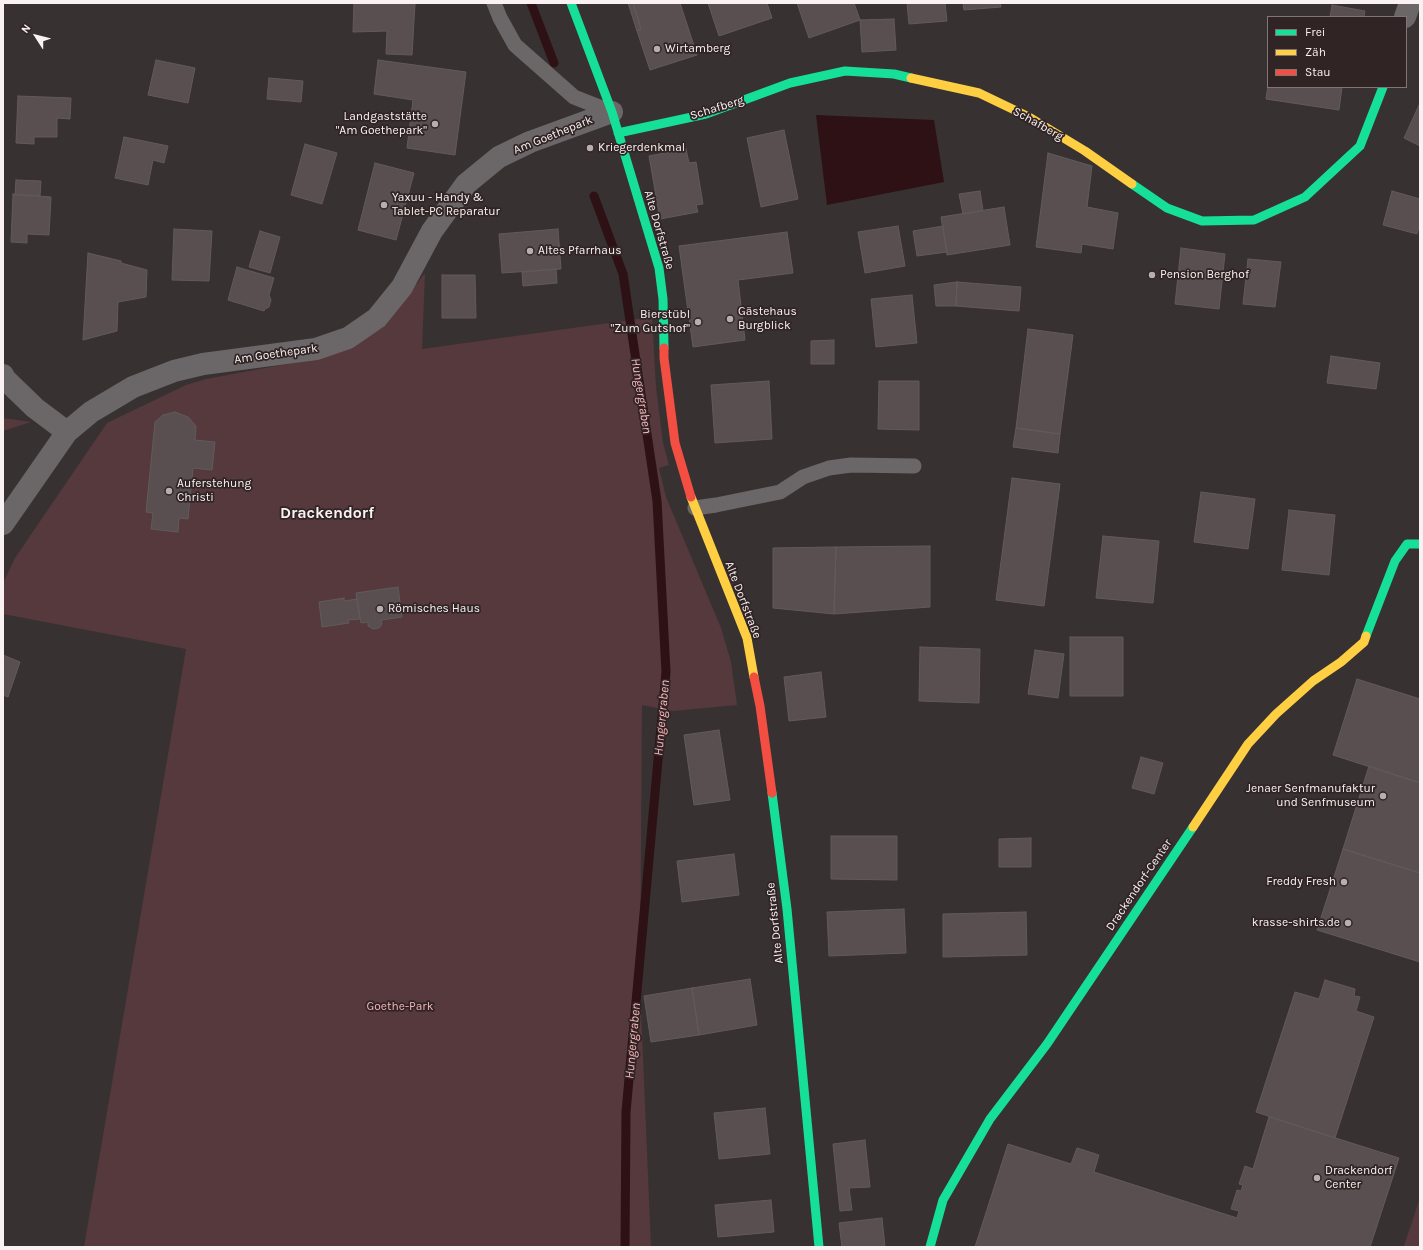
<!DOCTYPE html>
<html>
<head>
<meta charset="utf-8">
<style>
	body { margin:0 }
	#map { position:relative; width:1423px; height:1250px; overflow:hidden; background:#383132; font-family:Karla,sans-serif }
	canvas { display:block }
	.frame { position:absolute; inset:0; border:4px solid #faf2f2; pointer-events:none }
	.legend { position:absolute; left:1267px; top:16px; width:140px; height:72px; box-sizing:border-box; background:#302425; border:1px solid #817677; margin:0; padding:5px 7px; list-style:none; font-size:12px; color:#faf2f2 }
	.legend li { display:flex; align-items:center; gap:8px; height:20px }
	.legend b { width:20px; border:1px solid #817677 }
	.north { position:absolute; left:16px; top:16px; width:40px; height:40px; -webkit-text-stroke:3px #302425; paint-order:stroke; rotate:306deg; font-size:11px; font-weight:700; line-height:16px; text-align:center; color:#faf2f2 }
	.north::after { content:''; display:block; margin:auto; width:14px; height:18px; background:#faf2f2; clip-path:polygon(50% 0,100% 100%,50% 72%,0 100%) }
</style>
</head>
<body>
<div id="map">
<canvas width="1423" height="1250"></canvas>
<div class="frame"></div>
<ul class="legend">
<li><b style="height:5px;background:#16e098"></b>Frei</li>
<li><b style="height:5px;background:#ffcf43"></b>Zäh</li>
<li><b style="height:5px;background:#f24e42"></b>Stau</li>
</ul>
<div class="north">N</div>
</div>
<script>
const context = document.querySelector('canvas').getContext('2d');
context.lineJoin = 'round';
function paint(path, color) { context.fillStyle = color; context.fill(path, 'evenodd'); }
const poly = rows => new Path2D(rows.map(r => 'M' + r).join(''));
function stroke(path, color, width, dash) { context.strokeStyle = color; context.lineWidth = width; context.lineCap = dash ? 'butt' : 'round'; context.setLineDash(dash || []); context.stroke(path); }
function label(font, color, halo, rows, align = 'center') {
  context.font = font + ' Karla,sans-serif'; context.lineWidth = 3.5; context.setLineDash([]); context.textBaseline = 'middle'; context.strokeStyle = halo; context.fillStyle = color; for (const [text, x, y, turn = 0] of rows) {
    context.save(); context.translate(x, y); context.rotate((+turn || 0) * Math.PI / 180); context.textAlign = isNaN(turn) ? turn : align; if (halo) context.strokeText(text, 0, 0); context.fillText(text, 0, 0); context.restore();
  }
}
paint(poly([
	[425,273,422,349,652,317,656,387,663,443,669,465,659,468,666,497,721,628,731,662,737,705,673,711,642,705,640,985,651,1247,84,1247,186,649,3,614,3,583,15,558,107,423,186,385,206,379,276,366,307,361,334,353,406,298],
	[3,418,31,422,3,431],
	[1420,1198,1420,1247,1404,1247,1404,1246]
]), '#55393c');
paint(poly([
	[816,115,934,120,944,182,827,205]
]), '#2d1115');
stroke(poly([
	[531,3,554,63],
	[594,196,623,274,657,501,666,672,626,1112,625,1247]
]), '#2d1115', 9);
const building = poly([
	[354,3,415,3,412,55,386,54,387,31,353,32,354,3],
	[628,3,633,3,641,29,637,31,628,3],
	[633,3,680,3,697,55,650,70,637,31,641,29,633,3],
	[708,3,767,3,772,18,719,36,708,3],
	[797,3,854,3,860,20,809,38,797,3],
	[907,3,945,3,947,21,909,24,907,3],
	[963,3,1000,3,1001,7,964,10,963,3],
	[1332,5,1365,11,1364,17,1330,17,1332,5],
	[894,19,896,50,862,52,860,20,894,19],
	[156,60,195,68,188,103,148,95,156,60],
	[378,60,466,72,455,155,407,148,413,100,374,94,378,60],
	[269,78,303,81,301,102,267,99,269,78],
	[1268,85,1268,87,1342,87,1339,110,1266,99,1268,85],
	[18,96,71,98,70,119,57,118,57,137,34,137,34,144,16,143,18,96],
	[1420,103,1420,146,1404,138,1420,103],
	[784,130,798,199,761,207,747,138,784,130],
	[124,137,168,146,164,163,153,160,148,185,115,178,124,137],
	[305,144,337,153,322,204,291,195,305,144],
	[686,149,689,163,696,162,703,204,696,205,698,212,660,219,649,156,686,149],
	[1048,153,1092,166,1087,207,1118,213,1113,249,1082,244,1081,253,1036,247,1048,153],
	[375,163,414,173,396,240,358,230,375,163],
	[16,180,41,181,40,196,15,195,16,180],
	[980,191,983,211,963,214,959,194,980,191],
	[1392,191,1420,199,1420,223,1417,234,1383,225,1392,191],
	[13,194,51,197,49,235,27,234,27,243,11,242,13,194],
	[1004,207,1010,245,947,255,941,217,1004,207],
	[898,226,905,266,865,273,858,232,898,226],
	[943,226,947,252,917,256,913,231,943,226],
	[174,229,212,231,209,281,172,280,174,229],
	[558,229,561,269,502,273,499,234,558,229],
	[260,231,280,237,270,273,249,267,260,231],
	[787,232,793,273,738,280,745,340,693,347,679,246,787,232],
	[1181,248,1225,254,1219,309,1175,304,1181,248],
	[88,253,121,261,121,263,147,270,146,297,118,302,117,331,83,340,88,253],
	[1248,259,1281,262,1275,307,1243,304,1248,259],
	[237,267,274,278,269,295,271,300,269,307,265,309,264,311,228,300,237,267],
	[556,269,557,283,523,286,522,272,556,269],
	[442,275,475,275,476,318,442,318,442,275],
	[957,282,956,306,936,306,934,285,957,282],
	[957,282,1021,287,1019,311,956,306,957,282],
	[912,295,917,343,876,347,871,299,912,295],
	[1028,329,1073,335,1060,434,1016,428,1028,329],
	[834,340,834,364,811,364,811,341,834,340],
	[1331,356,1380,363,1376,389,1327,383,1331,356],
	[769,381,772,439,715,443,711,385,769,381],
	[879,381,919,381,919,430,878,429,879,381],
	[175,412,188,417,196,426,195,440,215,442,212,470,193,468,188,519,179,518,178,532,151,529,153,513,146,512,155,422,163,415,175,412],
	[1016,428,1060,434,1058,453,1013,447,1016,428],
	[1012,478,1060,484,1044,606,996,600,1012,478],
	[1201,492,1255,499,1248,549,1194,542,1201,492],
	[1289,510,1335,515,1329,575,1282,570,1289,510],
	[1103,536,1159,541,1153,603,1096,598,1103,536],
	[930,546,930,607,834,614,836,547,930,546],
	[836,547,834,614,773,608,773,548,836,547],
	[398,587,402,617,381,620,382,624,379,628,373,629,368,626,368,622,361,623,356,593,398,587],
	[344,598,344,601,357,599,360,619,348,620,349,623,322,627,319,602,344,598],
	[1070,637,1123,637,1123,696,1070,696,1070,637],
	[920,647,980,649,979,703,919,701,920,647],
	[1035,650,1064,654,1058,698,1028,694,1035,650],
	[3,655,20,662,8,697,3,695,3,655],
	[821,672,826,717,789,721,784,677,821,672],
	[1357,679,1420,699,1420,783,1333,755,1357,679],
	[719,730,730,800,694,805,684,735,719,730],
	[1141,757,1163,763,1154,794,1132,788,1141,757],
	[1369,766,1420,783,1420,873,1343,849,1369,766],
	[831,836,897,836,897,880,831,879,831,836],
	[1031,838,1031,867,999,867,999,839,1031,838],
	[1343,849,1420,873,1420,962,1317,930,1343,849],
	[734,854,739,895,682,902,677,861,734,854],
	[904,909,906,953,829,956,827,912,904,909],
	[1026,912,1027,955,943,957,943,914,1026,912],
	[750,979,757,1025,699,1035,692,988,750,979],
	[1325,980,1355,989,1354,996,1360,997,1356,1011,1374,1017,1335,1138,1256,1112,1295,992,1319,999,1325,980],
	[692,988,699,1035,651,1042,644,996,692,988],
	[765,1108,770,1154,719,1159,714,1113,765,1108],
	[1269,1117,1399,1158,1370,1247,975,1247,1008,1144,1071,1164,1077,1148,1099,1155,1094,1172,1237,1218,1239,1211,1231,1209,1237,1190,1241,1191,1243,1185,1239,1184,1245,1166,1253,1169,1269,1117],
	[865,1140,870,1187,849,1188,852,1210,840,1211,833,1144,865,1140],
	[771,1200,774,1232,718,1237,715,1205,771,1200],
	[882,1218,885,1247,842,1247,839,1223,882,1218]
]);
paint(building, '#5a4f50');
stroke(building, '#605b5b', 1);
stroke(poly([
	[494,3,500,18,515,45,574,97,612,112],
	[695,508,716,505,780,492,803,477,829,468,851,465,914,466]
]), '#6b6768', 15);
stroke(poly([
	[1405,17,1410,3],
	[3,375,5,379,35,408,67,432],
	[3,524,67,432,91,412,133,387,174,371,203,364,316,349,348,338,377,318,402,287,432,231,466,184,499,157,530,142,612,112]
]), '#6b6768', 22);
stroke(poly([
	[571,3,612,112,659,268,663,299,664,348],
	[618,133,706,114,790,83,845,71,894,74,911,78],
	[1132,184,1167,208,1202,221,1254,220,1305,197,1360,146,1383,87],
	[1366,636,1395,561,1407,544,1420,544],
	[772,793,787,909,819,1247],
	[930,1247,943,1200,990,1119,1047,1044,1193,827]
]), '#16e098', 9);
stroke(poly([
	[911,78,979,93,1029,117,1085,151,1132,184],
	[691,497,747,638,754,677],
	[1193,827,1248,744,1276,714,1313,681,1341,662,1364,642,1366,636]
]), '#ffcf43', 9);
stroke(poly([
	[664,348,664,358,675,443,691,497],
	[754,677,760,706,772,793]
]), '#f24e42', 9);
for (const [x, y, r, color] of [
	[657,49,4,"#b6aeaf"],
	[435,124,4,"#b6aeaf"],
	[590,148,4,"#b6aeaf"],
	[384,205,4,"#b6aeaf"],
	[530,251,4,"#b6aeaf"],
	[1152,275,4,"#b6aeaf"],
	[730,319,4,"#b6aeaf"],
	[698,322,4,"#b6aeaf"],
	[169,491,4,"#b6aeaf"],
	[380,609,4,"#b6aeaf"],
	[1383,796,4,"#b6aeaf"],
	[1344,882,4,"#b6aeaf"],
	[1348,923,4,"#b6aeaf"],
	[1317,1178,4,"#b6aeaf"]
]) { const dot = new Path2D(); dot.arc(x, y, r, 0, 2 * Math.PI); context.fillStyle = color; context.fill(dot); stroke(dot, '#302425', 1.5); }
label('12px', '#faf2f2', '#302425', [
	["Wirtamberg",665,49],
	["Landgaststätte",427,117,"right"],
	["\"Am Goethepark\"",427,131,"right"],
	["Kriegerdenkmal",598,148],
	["Yaxuu - Handy &",392,198],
	["Tablet-PC Reparatur",392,212],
	["Altes Pfarrhaus",538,251],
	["Pension Berghof",1160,275],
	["Gästehaus",738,312],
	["Burgblick",738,326],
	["Bierstübl",690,315,"right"],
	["\"Zum Gutshof\"",690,329,"right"],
	["Auferstehung",177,484],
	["Christi",177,498],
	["Römisches Haus",388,609],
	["Jenaer Senfmanufaktur",1375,789,"right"],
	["und Senfmuseum",1375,803,"right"],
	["Freddy Fresh",1336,882,"right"],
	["krasse-shirts.de",1340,923,"right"],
	["Drackendorf",1325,1171],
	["Center",1325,1185]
], 'left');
label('12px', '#faf2f2', '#302425', [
	["Schafberg",717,108,-17],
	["Schafberg",1038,124,29],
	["Am Goethepark",553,135,-22],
	["Alte Dorfstraße",659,230,74],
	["Am Goethepark",276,354,-8],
	["Alte Dorfstraße",743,600,69],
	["Drackendorf-Center",1139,885,-56],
	["Alte Dorfstraße",775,923,-96]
]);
label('12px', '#f8b4b9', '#302425', [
	["Goethe-Park",400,1007]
]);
label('italic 13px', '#fbb7bc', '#302425', [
	["Hungergraben",641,396,81],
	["Hungergraben",662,718,-85],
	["Hungergraben",633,1041,-85]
]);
label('bold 16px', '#faf2f2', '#302425', [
	["Drackendorf",327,513]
]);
</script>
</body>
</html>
